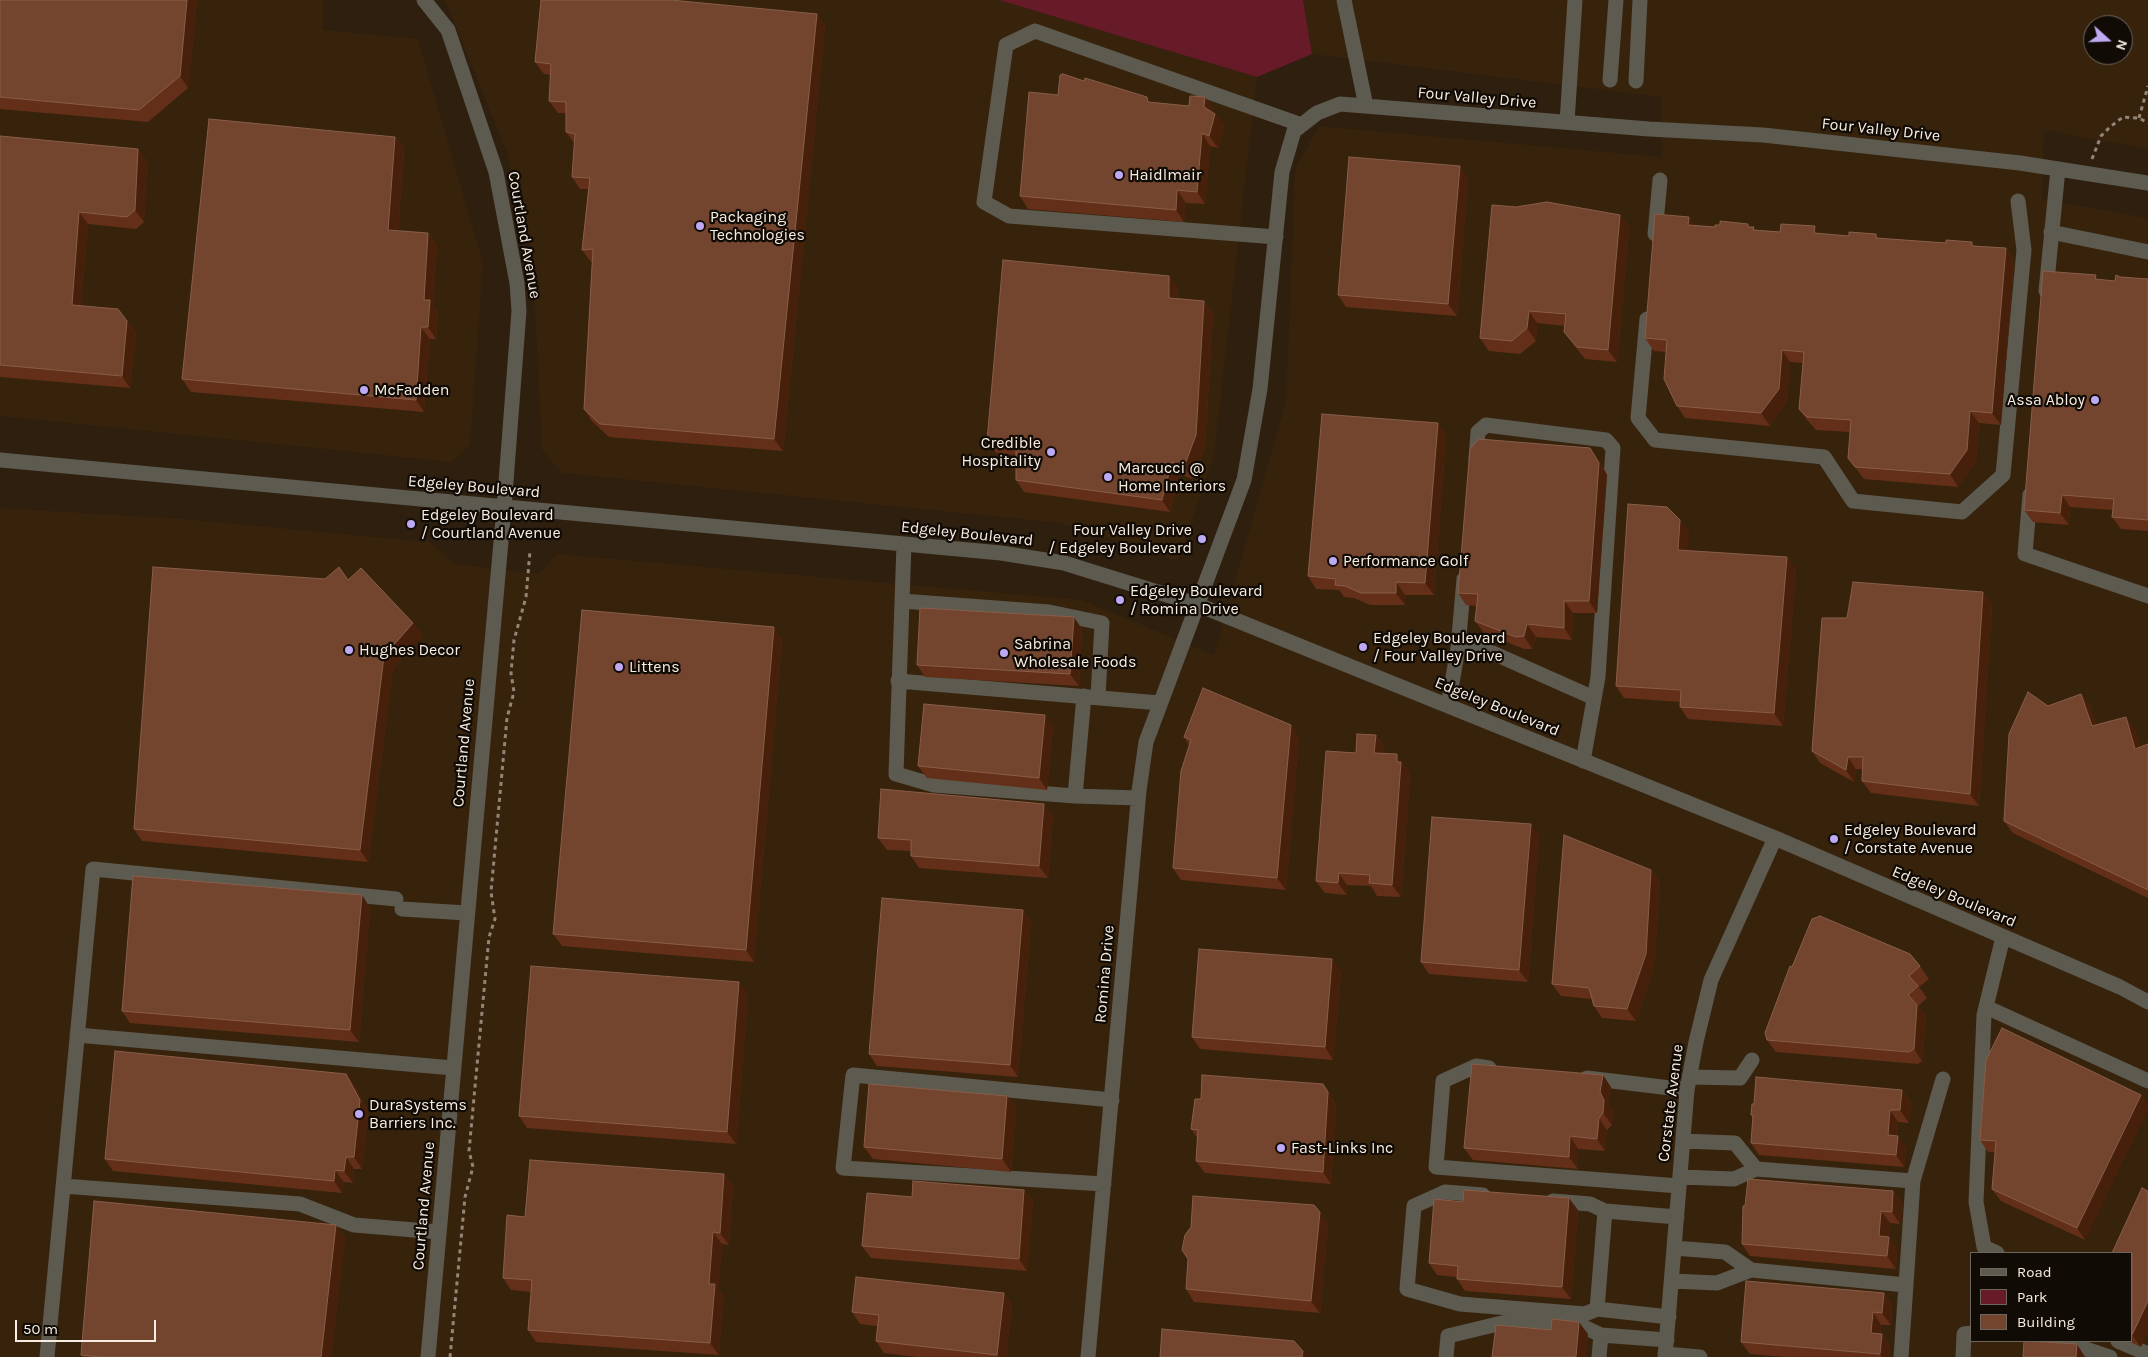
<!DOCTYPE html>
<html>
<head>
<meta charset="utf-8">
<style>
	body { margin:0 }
	#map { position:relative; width:2148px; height:1357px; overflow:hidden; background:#2e1f0f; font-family:Karla,sans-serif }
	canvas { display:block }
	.legend { position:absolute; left:1970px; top:1252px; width:162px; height:90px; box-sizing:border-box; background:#110b05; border:1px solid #6d655e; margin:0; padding:6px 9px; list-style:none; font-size:15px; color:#f8ede3 }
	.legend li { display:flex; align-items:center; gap:10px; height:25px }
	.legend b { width:25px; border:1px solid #6d655e }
	.north { position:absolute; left:2083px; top:15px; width:50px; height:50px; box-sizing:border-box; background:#110b05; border:1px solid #6d655e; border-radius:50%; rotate:110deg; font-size:14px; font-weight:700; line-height:20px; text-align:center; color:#f8ede3 }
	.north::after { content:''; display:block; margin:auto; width:18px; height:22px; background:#bea9f5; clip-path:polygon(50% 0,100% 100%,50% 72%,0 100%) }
	.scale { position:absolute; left:15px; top:1320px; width:141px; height:22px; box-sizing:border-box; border:2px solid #f8ede3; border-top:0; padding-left:6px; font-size:15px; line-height:18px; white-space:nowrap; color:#f8ede3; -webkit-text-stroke:4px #110b05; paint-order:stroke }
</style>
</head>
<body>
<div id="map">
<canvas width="2148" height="1357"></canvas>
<ul class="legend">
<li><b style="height:6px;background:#5d5a50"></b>Road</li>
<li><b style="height:14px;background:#671b28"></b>Park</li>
<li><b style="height:14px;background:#73442e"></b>Building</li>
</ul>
<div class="north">N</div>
<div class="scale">50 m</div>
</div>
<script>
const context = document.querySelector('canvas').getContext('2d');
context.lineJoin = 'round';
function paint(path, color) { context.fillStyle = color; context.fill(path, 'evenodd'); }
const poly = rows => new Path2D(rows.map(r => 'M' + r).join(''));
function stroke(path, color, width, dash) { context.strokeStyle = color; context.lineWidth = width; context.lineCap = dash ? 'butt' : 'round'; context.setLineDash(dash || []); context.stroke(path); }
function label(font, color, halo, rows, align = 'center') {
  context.font = font + ' Karla,sans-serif'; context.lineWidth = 4.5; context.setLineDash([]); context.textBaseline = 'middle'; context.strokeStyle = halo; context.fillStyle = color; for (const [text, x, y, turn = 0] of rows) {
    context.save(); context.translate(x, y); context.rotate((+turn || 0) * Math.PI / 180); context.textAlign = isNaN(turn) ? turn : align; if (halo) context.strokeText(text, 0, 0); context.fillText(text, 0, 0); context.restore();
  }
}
paint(poly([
	[0,0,323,0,323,30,418,39,483,263,470,445,452,462,0,416],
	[445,0,999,0,1257,77,1214,456,1178,561,1061,523,562,473,542,450,532,253,507,153],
	[1303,0,2148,0,2148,149,2044,130,2042,199,2148,218,2148,1357,0,1357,0,508,183,519,429,542,455,564,539,574,557,554,1082,600,1214,655,1286,401,1295,169,1319,126,1662,157,1661,97,1312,54],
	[2093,25,2123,25,2123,55,2093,55],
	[1972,1253,2132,1253,2132,1341,1972,1341]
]), '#37230c');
paint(poly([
	[999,0,1303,0,1312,54,1257,77]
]), '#671b28');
stroke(poly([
	[2139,118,2148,86],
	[2092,159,2101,136,2110,127,2123,117,2139,118,2148,123],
	[450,1357,465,1197,473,1167,469,1151,489,937,495,919,491,892,507,718,514,692,511,673,514,640,526,597,530,551]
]), '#938679', 3, [4, 4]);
stroke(poly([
	[424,0,448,30,496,172,517,283,519,311,504,508,428,1357],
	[1344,0,1366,106],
	[1610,80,1616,0],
	[1636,81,1640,0],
	[1567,122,1575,0],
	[2051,232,2148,252],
	[1655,234,1660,180],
	[1276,237,1009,216,984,202,1006,45,1035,31,1302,125],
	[2046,291,2058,169],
	[1647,319,1638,418,1655,440,1824,457,1853,501,1962,512,2003,475,2024,250,2018,201],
	[1476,459,1478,432,1486,425,1606,440,1613,448,1598,677,1583,761],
	[0,460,1001,553,1064,563,1196,604,1775,838,2120,987,2148,1002],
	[2030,495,2025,554,2148,596],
	[904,544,896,774,934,785,1075,796],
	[902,601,1049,612,1102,623,1098,697],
	[1459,638,1594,698],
	[898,681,1160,703],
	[1084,696,1075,796,1138,798],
	[1448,706,1458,648,1464,579],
	[402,909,467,913],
	[1986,1007,2148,1081],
	[77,1035,453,1068],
	[1489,1068,1476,1066,1443,1081,1436,1167,1679,1186],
	[1689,1077,1740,1078,1752,1060],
	[1587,1078,1687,1090],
	[1683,1141,1735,1143,1756,1169],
	[1680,1177,1734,1179,1756,1169,1913,1181,1906,1285],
	[1913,1181,1943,1079],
	[1104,1184,843,1168,853,1075,1112,1100],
	[63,1186,300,1204,354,1225,439,1232],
	[1483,1195,1445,1192,1414,1206,1407,1289,1460,1304,1585,1314,1597,1309],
	[1553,1201,1590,1204,1605,1211],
	[1674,1248,1725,1252,1751,1270],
	[1997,1253,1984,1247,1976,1202,1984,1015,2003,937],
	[1672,1281,1717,1283,1751,1270,1906,1285,1901,1357],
	[1669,1317,1597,1309,1605,1211,1677,1217],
	[2062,1341,2110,1357],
	[2118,1341,2148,1354],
	[1665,1354,1700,1357],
	[47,1357,93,869,396,899],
	[1088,1357,1139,791,1146,742,1244,480,1260,389,1282,172,1294,131,1317,113,1340,104,1649,129,1763,135,2020,163,2148,183],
	[1446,1357,1448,1336,1506,1322,1586,1328,1601,1335],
	[1599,1357,1601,1335,1667,1340],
	[1665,1357,1687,1090,1696,1042,1711,980,1775,838],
	[1963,1357,1964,1334,1972,1333]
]), '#5d5a50', 15);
paint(poly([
	[0,0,197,0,188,88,148,122,0,109],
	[817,14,825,26,783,451,609,437,592,421,584,409,592,262,591,262,582,250,588,189,580,189,572,177,574,143,566,132,566,113,558,113,549,101,551,75,544,74,535,62],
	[1205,97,1214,109,1213,112,1215,114,1224,126,1218,148,1210,146,1205,204,1186,203,1184,222,1028,209,1020,196,1151,102,1189,106],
	[0,136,138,149,147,161,144,222,136,229,88,224,81,305,127,321,136,333,130,388,0,377],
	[395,137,404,149,398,231,428,233,437,245,433,304,438,313,436,339,430,339,424,412,191,392,182,379],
	[1468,178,1457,316,1346,307,1338,295],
	[1620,215,1629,228,1617,362,1585,359,1573,344,1564,332,1565,326,1537,323,1536,341,1520,354,1489,351,1480,338],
	[1694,225,1715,227,1750,227,1756,230,1849,236,1876,234,1878,238,2006,248,2014,261,2001,425,1979,423,1976,462,1958,487,1864,479,1848,458,1850,432,1816,430,1808,421,1799,409,1803,363,1790,362,1787,401,1770,426,1685,418,1677,406,1666,352,1654,351,1645,338],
	[1169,276,1178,288,1178,298,1204,301,1213,313,1205,447,1193,479,1180,474,1170,512,1024,492,1016,480,1016,455,996,453,987,441],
	[2120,277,2148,279,2148,531,2121,529,2112,517,2113,510,2070,507,2069,525,2033,522,2024,510,2098,280,2115,281],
	[1446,435,1434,595,1405,595,1405,605,1370,605,1354,598,1344,597,1339,590,1316,589,1308,576],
	[1599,460,1607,475,1597,613,1573,613,1572,640,1536,637,1532,649,1524,649,1484,633,1475,621,1477,606,1466,605,1458,593],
	[1689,532,1687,551,1796,569,1783,726,1688,719,1680,707,1680,702,1624,698,1616,686],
	[325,579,348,580,413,623,422,636,393,668,368,862,142,841,134,829],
	[1992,604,1979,806,1871,793,1862,781,1863,769,1856,769,1854,782,1820,763,1812,751,1847,618],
	[1082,629,1079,686,925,677,917,665],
	[782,639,754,962,562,946,553,934],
	[2081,694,2090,706,2096,725,2135,729,2140,747,2148,744,2148,898,2013,833,2004,821,2048,706],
	[1053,727,1047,790,927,778,918,766],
	[1376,735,1384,747,1384,754,1406,767,1406,768,1410,774,1401,897,1377,896,1371,886,1347,885,1347,895,1325,893,1316,881,1356,753],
	[1184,737,1299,737,1286,890,1181,880,1173,868,1189,745],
	[1053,816,1048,878,919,868,911,856,911,851,887,850,878,838],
	[1539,836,1528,982,1429,974,1421,962],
	[1651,870,1660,882,1654,966,1636,1021,1602,1018,1594,1006,1592,999,1561,996,1552,984],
	[362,895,370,908,359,1042,130,1023,122,1011],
	[1023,910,1031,922,1018,1077,877,1066,869,1054],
	[1920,966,1929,979,1919,987,1927,998,1918,1006,1926,1017,1922,1061,1918,1064,1776,1052,1767,1040,1792,967],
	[1341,971,1333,1060,1200,1049,1192,1037],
	[748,994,736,1144,527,1128,519,1116],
	[1986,1060,2085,1240,2001,1201,1992,1189,1995,1152,1988,1152,1980,1140],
	[346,1074,355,1086,368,1112,362,1169,354,1169,353,1183,344,1182,342,1193,113,1171,105,1159],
	[1323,1084,1336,1104,1331,1184,1205,1173,1196,1161,1198,1139,1191,1129,1201,1099],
	[1611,1087,1608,1104,1613,1112,1612,1125,1607,1130,1605,1151,1578,1149,1578,1169,1473,1160,1464,1148],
	[1902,1090,1911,1102,1909,1123,1898,1122,1897,1136,1906,1148,1904,1167,1759,1155,1751,1143,1753,1118,1751,1115],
	[1007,1096,1016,1108,1011,1172,873,1159,864,1147],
	[724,1174,733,1186,729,1245,722,1244,718,1289,723,1296,719,1355,536,1342,528,1330,531,1292,511,1290,503,1278,525,1217],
	[1024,1190,1033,1202,1027,1271,871,1258,862,1246,912,1197],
	[1893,1191,1902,1203,1900,1224,1890,1223,1888,1237,1897,1249,1896,1269,1750,1256,1742,1244],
	[1578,1210,1571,1299,1465,1291,1457,1279,1457,1277,1437,1275,1429,1263],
	[1328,1224,1320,1313,1194,1302,1186,1289],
	[345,1237,331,1357,82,1357,81,1355],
	[2132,1253,2141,1347,2128,1341,2132,1341],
	[1004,1293,1012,1305,1006,1357,917,1357,884,1353,876,1341,877,1326,860,1324,852,1312],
	[1884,1293,1892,1305,1891,1325,1881,1325,1880,1334,1882,1334,1890,1346,1889,1357,1786,1357,1750,1354,1741,1342]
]), '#632f18');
paint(poly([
	[187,0,197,0,188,88,180,76],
	[817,14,825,26,783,451,774,439],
	[1205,97,1214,109,1213,119,1204,107],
	[1215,114,1224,126,1218,148,1209,136],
	[1202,133,1210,146,1205,204,1197,192],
	[395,137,404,149,397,242,388,230],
	[138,149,147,161,144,222,135,210],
	[1460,166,1468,178,1457,316,1448,304],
	[1177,190,1186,203,1184,222,1176,210],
	[79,212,88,224,80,317,72,305],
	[1620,215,1629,228,1617,362,1608,350],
	[1689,217,1697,229,1688,225],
	[1815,226,1823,239,1814,233],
	[428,233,437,245,433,304,438,313,436,339,428,327,424,300],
	[2006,248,2014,261,2001,425,1992,413],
	[1169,276,1178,288,1177,310,1169,298],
	[1204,301,1213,313,1205,447,1193,479,1184,467],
	[1529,311,1537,323,1536,341,1527,328],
	[127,321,136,333,130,388,122,376],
	[421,327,430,339,424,412,416,400],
	[1782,350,1790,362,1787,401,1770,426,1761,413],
	[1970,411,1979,423,1976,462,1958,487,1950,474],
	[1438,423,1446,435,1434,595,1425,583],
	[1590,448,1599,460,1607,475,1597,613,1589,601],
	[1172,462,1180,474,1170,512,1162,500],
	[2062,495,2070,507,2069,525,2060,513],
	[1680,520,1689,532,1687,563,1678,550],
	[1787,557,1796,569,1783,726,1774,713],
	[1396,582,1405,595,1405,605,1396,593],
	[1983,592,1992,604,1979,806,1970,794],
	[1564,601,1573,613,1572,640,1564,628],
	[1074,617,1082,629,1079,686,1070,674],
	[413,623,422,636,393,668,368,862,360,850,384,656],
	[1527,624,1536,637,1532,649,1524,636],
	[774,627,782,639,754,962,746,950],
	[2081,694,2090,706,2101,738,2092,726],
	[1045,715,1053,727,1047,790,1039,778],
	[2126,717,2135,729,2144,761,2135,749],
	[1291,725,1299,737,1286,890,1277,878],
	[1376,735,1384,747,1383,765,1374,753],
	[1397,754,1410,774,1401,897,1392,885],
	[1848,757,1856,769,1854,782,1846,770],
	[1044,804,1053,816,1048,878,1039,866],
	[1531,824,1539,836,1528,982,1519,970],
	[1651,870,1660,882,1654,966,1636,1021,1627,1009],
	[1339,873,1347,885,1347,895,1338,883],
	[362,895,370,908,359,1042,350,1030],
	[1023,910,1031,922,1018,1077,1010,1065],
	[1332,959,1341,971,1333,1060,1325,1047],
	[739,982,748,994,736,1144,727,1132],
	[1917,1005,1926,1017,1922,1061,1914,1049],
	[346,1074,355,1086,368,1112,362,1169,354,1157],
	[1603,1075,1611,1087,1608,1104,1613,1112,1612,1125,1603,1113,1600,1092],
	[1323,1084,1336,1104,1331,1184,1323,1172],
	[1902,1090,1911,1102,1909,1123,1900,1110],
	[2141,1095,2148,1105,2148,1110,2085,1240,2077,1228],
	[1007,1096,1016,1108,1011,1172,1002,1159],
	[1890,1110,1898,1122,1896,1147,1888,1135],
	[1599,1118,1607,1130,1605,1151,1597,1139],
	[1570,1136,1578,1149,1578,1169,1569,1157],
	[1898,1136,1906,1148,1904,1167,1896,1155],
	[346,1157,354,1169,353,1183,344,1171],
	[335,1170,344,1182,342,1193,334,1181],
	[724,1174,733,1186,729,1245,720,1233],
	[1024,1190,1033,1202,1027,1271,1019,1259],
	[1893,1191,1902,1203,1900,1224,1892,1212],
	[1569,1198,1578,1210,1571,1299,1562,1287],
	[1881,1211,1890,1223,1887,1249,1879,1236],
	[1320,1212,1328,1224,1320,1313,1311,1301],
	[336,1225,345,1237,331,1357,321,1357],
	[713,1232,722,1244,718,1289,723,1296,719,1355,710,1343,709,1284],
	[1889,1237,1897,1249,1896,1269,1887,1256],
	[1004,1293,1012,1305,1006,1357,999,1357,997,1355],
	[1884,1293,1892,1305,1891,1325,1882,1313],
	[2148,1301,2148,1331,2141,1347,2132,1335],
	[1873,1312,1881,1325,1879,1345,1871,1333],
	[1579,1322,1588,1334,1586,1357,1576,1357],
	[1882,1334,1890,1346,1889,1357,1882,1357,1880,1354],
	[2077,1344,2085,1357,2076,1357],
	[1303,1351,1307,1357,1302,1357]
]), '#47200b');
const building = poly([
	[0,0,187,0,180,76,139,110,0,97,0,0],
	[541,0,671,0,817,14,774,439,600,424,584,409,593,249,582,250,590,178,572,177,575,134,566,132,566,102,549,101,551,64,535,62,541,0],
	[1063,74,1084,81,1085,78,1147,97,1148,102,1189,106,1190,96,1205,97,1204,107,1215,114,1209,136,1202,133,1197,192,1177,190,1176,210,1020,196,1029,92,1058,95,1060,75,1063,74],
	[209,119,395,137,388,230,428,233,424,300,430,300,428,327,421,327,416,400,182,379,209,119],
	[0,136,138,149,135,210,127,217,79,212,72,305,118,309,127,321,122,376,0,365,0,136],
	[1349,157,1460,166,1448,304,1338,295,1349,157],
	[1547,202,1620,215,1608,350,1577,347,1564,332,1566,314,1529,311,1527,328,1512,341,1480,338,1492,205,1516,207,1547,202],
	[1655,214,1689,217,1688,225,1715,227,1715,225,1720,225,1720,221,1748,224,1748,227,1754,227,1753,230,1780,232,1781,224,1815,226,1814,233,1849,236,1849,232,1876,234,1876,238,1946,243,1946,240,1972,242,1972,246,2006,248,1992,413,1970,411,1967,450,1950,474,1855,467,1848,458,1851,420,1807,417,1799,409,1804,352,1782,350,1779,389,1761,413,1677,406,1664,379,1667,340,1645,338,1655,214],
	[1003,260,1169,276,1169,298,1204,301,1196,435,1184,467,1172,462,1162,500,1016,480,1016,444,987,441,1003,260],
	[2043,271,2096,275,2095,279,2115,281,2116,275,2120,277,2148,279,2148,520,2112,517,2114,499,2062,495,2060,513,2024,510,2043,271],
	[1322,414,1438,423,1425,583,1396,582,1396,593,1361,593,1345,586,1335,585,1336,579,1308,576,1322,414],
	[1479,439,1590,448,1599,463,1589,601,1564,601,1564,628,1527,624,1524,636,1516,637,1475,621,1478,594,1458,593,1470,449,1479,439],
	[1628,504,1667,507,1680,520,1678,550,1787,557,1774,713,1680,707,1681,690,1616,686,1628,504],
	[153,567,325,579,339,567,348,580,361,568,413,623,384,656,360,850,134,829,153,567],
	[1853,582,1983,592,1970,794,1862,781,1863,757,1848,757,1846,770,1812,751,1822,618,1847,618,1853,582],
	[920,608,1074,617,1070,674,917,665,920,608],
	[582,610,774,627,746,950,553,934,582,610],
	[1203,688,1291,725,1277,878,1173,868,1181,771,1191,740,1184,737,1203,688],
	[2028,692,2048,706,2081,694,2092,726,2126,717,2135,749,2148,744,2148,890,2004,821,2009,734,2028,692],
	[924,704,1045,715,1039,778,918,766,924,704],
	[1357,734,1376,735,1374,753,1397,754,1397,762,1401,762,1392,885,1369,883,1370,875,1339,873,1338,883,1316,881,1326,751,1356,753,1357,734],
	[881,789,1044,804,1039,866,911,856,911,840,878,838,881,789],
	[1432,817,1531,824,1519,970,1421,962,1432,817],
	[1564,835,1651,870,1646,954,1627,1009,1594,1006,1589,988,1552,984,1564,835],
	[133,876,362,895,350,1030,122,1011,133,876],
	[882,898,1023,910,1010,1065,869,1054,882,898],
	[1820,916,1910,954,1920,966,1909,976,1918,986,1908,995,1917,1005,1914,1049,1909,1052,1767,1040,1765,1033,1790,966,1792,967,1812,919,1820,916],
	[1199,949,1332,959,1325,1047,1192,1037,1199,949],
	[531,966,739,982,727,1132,519,1116,531,966],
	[2002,1028,2141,1095,2077,1228,1992,1189,1996,1141,1980,1140,1986,1060,2002,1028],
	[115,1051,346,1074,360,1100,354,1157,346,1157,344,1171,335,1170,334,1181,105,1159,115,1051],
	[1472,1064,1603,1075,1600,1092,1604,1100,1603,1113,1599,1118,1597,1139,1570,1136,1569,1157,1464,1148,1472,1064],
	[1202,1075,1323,1084,1328,1092,1323,1172,1196,1161,1198,1130,1191,1129,1195,1099,1201,1099,1202,1075],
	[1756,1077,1902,1090,1900,1110,1890,1110,1888,1135,1898,1136,1896,1155,1751,1143,1753,1115,1751,1115,1752,1104,1754,1104,1756,1077],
	[869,1084,1007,1096,1002,1159,864,1147,869,1084],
	[530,1160,724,1174,720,1233,713,1232,709,1284,715,1284,710,1343,528,1330,532,1280,503,1278,507,1215,525,1217,530,1160],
	[1748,1179,1893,1191,1892,1212,1881,1211,1879,1236,1889,1237,1887,1256,1742,1244,1743,1206,1745,1206,1748,1179],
	[913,1181,1024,1190,1019,1259,862,1246,867,1193,912,1197,913,1181],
	[2142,1188,2148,1191,2148,1301,2132,1335,2132,1253,2112,1253,2142,1188],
	[1464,1190,1569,1198,1562,1287,1457,1279,1458,1266,1429,1263,1434,1199,1463,1202,1464,1190],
	[1193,1196,1314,1205,1320,1212,1311,1301,1186,1289,1188,1259,1182,1250,1185,1235,1191,1227,1193,1196],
	[94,1201,336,1225,321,1357,99,1357,81,1355,94,1201],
	[856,1277,1004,1293,997,1355,876,1341,879,1315,852,1312,856,1277],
	[1746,1281,1884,1293,1882,1313,1873,1312,1871,1333,1882,1334,1880,1354,1741,1342,1746,1281],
	[1552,1319,1579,1322,1576,1357,1492,1357,1496,1325,1551,1330,1552,1319],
	[1162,1329,1294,1341,1303,1351,1302,1357,1160,1357,1162,1329],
	[2024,1341,2077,1344,2076,1357,2023,1357,2024,1341]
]);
paint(building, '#73442e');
stroke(building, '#885e4a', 1);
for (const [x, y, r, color] of [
	[1119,175,5,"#bea9f5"],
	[700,226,5,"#bea9f5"],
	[364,390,5,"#bea9f5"],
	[2095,400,5,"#bea9f5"],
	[1051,452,5,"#bea9f5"],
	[1108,477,5,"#bea9f5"],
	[411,524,5,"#bea9f5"],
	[1202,539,5,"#bea9f5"],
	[1333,561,5,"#bea9f5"],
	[1120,600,5,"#bea9f5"],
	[1363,647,5,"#bea9f5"],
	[349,650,5,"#bea9f5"],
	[1004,653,5,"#bea9f5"],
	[619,667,5,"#bea9f5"],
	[1834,839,5,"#bea9f5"],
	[359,1114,5,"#bea9f5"],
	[1281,1148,5,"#bea9f5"]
]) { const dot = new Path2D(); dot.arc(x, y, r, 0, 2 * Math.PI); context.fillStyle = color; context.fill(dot); stroke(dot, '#110b05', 2); }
label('16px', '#f8ede3', '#110b05', [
	["Four Valley Drive",1477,98,5],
	["Four Valley Drive",1881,130,6],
	["Courtland Avenue",524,235,80],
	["Edgeley Boulevard",474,487,5],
	["Edgeley Boulevard",967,534,6],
	["Edgeley Boulevard",1497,707,22],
	["Courtland Avenue",464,743,-85],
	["Edgeley Boulevard",1954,897,23],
	["Romina Drive",1105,974,-85],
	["Corstate Avenue",1671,1103,-83],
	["Courtland Avenue",424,1206,-85]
]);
label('16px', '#f8ede3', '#110b05', [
	["Haidlmair",1129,175],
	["Packaging",710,217],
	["Technologies",710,235],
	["McFadden",374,390],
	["Assa Abloy",2085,400,"right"],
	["Credible",1041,443,"right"],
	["Hospitality",1041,461,"right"],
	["Marcucci @",1118,468],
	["Home Interiors",1118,486],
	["Edgeley Boulevard",421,515],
	["/ Courtland Avenue",421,533],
	["Four Valley Drive",1192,530,"right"],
	["/ Edgeley Boulevard",1192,548,"right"],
	["Performance Golf",1343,561],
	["Edgeley Boulevard",1130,591],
	["/ Romina Drive",1130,609],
	["Edgeley Boulevard",1373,638],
	["/ Four Valley Drive",1373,656],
	["Sabrina",1014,644],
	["Wholesale Foods",1014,662],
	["Hughes Decor",359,650],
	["Littens",629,667],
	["Edgeley Boulevard",1844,830],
	["/ Corstate Avenue",1844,848],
	["DuraSystems",369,1105],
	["Barriers Inc.",369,1123],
	["Fast-Links Inc",1291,1148]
], 'left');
</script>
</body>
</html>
